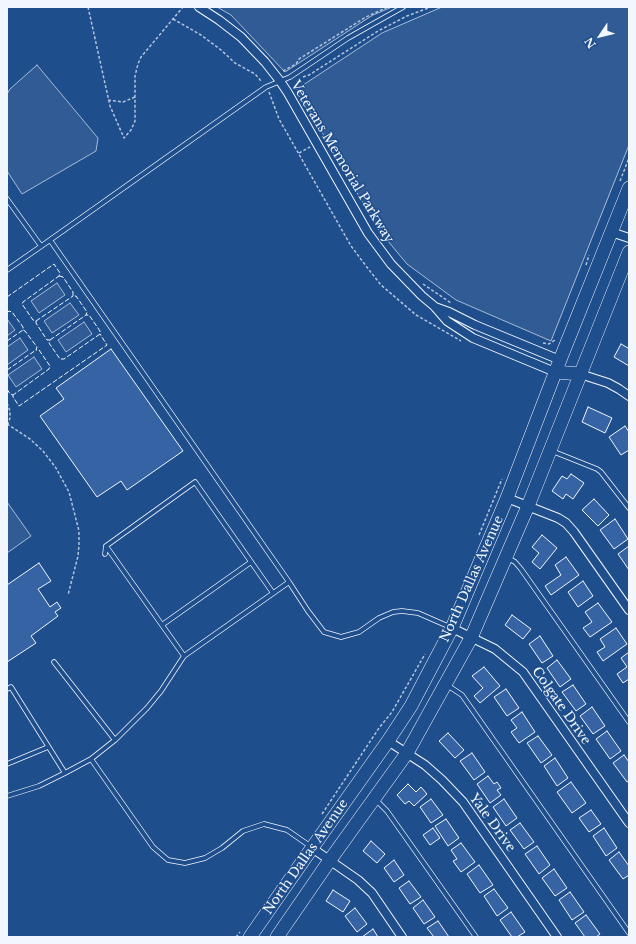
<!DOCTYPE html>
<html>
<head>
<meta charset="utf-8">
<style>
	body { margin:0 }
	#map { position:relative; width:636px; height:944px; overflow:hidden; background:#1f4e8c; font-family:"Libre Baskerville",serif }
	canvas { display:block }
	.frame { position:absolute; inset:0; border:8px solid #f2f6ff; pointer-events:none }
	.north { position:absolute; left:580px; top:16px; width:40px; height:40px; -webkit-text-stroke:3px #1f4e8c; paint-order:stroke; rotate:235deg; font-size:11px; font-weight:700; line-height:16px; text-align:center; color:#f2f6ff }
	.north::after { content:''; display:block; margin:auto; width:14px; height:18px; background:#f2f6ff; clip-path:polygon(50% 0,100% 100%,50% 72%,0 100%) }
</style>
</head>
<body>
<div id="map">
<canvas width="636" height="944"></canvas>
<div class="frame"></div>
<div class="north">N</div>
</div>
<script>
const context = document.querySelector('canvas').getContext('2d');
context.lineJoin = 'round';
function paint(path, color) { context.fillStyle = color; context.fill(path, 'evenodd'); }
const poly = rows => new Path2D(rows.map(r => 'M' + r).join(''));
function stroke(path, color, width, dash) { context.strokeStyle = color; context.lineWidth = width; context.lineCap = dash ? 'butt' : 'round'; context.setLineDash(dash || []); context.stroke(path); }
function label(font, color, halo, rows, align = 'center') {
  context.font = font + ' "Libre Baskerville",serif'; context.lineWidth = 3; context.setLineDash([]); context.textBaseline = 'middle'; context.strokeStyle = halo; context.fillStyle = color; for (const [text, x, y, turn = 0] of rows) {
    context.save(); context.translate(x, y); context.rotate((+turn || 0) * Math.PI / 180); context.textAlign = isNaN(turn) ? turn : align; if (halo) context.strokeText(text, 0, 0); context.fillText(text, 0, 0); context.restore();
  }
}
const green = poly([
	[217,7,392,7,373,15,285,72,231,15,217,7],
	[442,7,629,7,629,145,551,341,456,300,407,264,378,229,297,89,382,33,442,7],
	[37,65,98,138,96,151,22,194,7,171,7,94,10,89,37,65],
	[57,283,65,295,39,313,31,301,57,283],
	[70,303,79,315,52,333,44,321,70,303],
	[7,319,15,330,7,336,7,319],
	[84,322,92,334,66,352,58,340,84,322],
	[20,338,28,350,7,365,7,347,20,338],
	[34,357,42,369,16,387,8,375,34,357],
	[7,502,31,536,7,553,7,502]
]);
paint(green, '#305b95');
stroke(green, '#a8bbd7', 1);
const building = poly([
	[621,344,628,348,629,346,629,366,614,357,621,344],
	[111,349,183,451,127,490,121,481,97,497,40,416,64,399,56,388,111,349],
	[588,407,612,418,605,433,582,422,588,407],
	[625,426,629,432,629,450,621,455,609,437,625,426],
	[571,474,584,483,573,499,566,494,563,499,552,491,562,476,567,479,571,474],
	[594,499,609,515,598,526,582,510,594,499],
	[615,519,628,539,614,549,600,530,615,519],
	[542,535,557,548,540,569,532,562,539,553,532,547,542,535],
	[629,546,629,570,618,554,629,546],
	[566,557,579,575,551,595,545,586,561,575,555,565,566,557],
	[39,563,51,581,38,589,50,607,57,602,61,608,55,612,58,616,31,636,36,643,7,662,7,585,39,563],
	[583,581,593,596,578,607,568,592,583,581],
	[598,603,612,622,590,637,583,628,592,622,585,612,598,603],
	[512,615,531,629,523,639,505,625,512,615],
	[616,628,627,644,603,661,597,652,605,647,600,639,616,628],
	[540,636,553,656,542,663,529,644,540,636],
	[629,652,629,679,623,683,617,674,627,667,621,658,629,652],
	[557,660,571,679,560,687,547,668,557,660],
	[484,667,500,686,480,703,474,696,483,688,472,676,484,667],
	[573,685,586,704,576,711,562,692,573,685],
	[506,689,519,708,507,716,494,697,506,689],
	[592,707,605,726,593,734,580,716,592,707],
	[522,712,535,732,519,743,511,732,517,728,511,720,522,712],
	[607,731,621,751,610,759,596,739,607,731],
	[448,733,464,750,455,758,439,741,448,733],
	[538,736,552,755,541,763,527,743,538,736],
	[472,753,485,772,474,780,460,761,472,753],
	[624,755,629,762,629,781,627,782,613,763,624,755],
	[555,758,568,778,557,786,544,766,555,758],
	[488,776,494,784,497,782,501,788,497,790,501,795,490,803,477,784,488,776],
	[571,782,586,803,572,813,557,792,571,782],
	[408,784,416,792,421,787,427,794,414,806,409,801,405,804,397,795,408,784],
	[431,799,443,815,431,823,420,807,431,799],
	[504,799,517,818,506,826,493,807,504,799],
	[591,810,601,824,589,832,579,818,591,810],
	[446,819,459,838,448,846,435,826,446,819],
	[520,823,534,842,524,849,510,830,520,823],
	[433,828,440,838,430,845,423,835,433,828],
	[604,828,617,848,606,856,593,836,604,828],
	[371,841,385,854,377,863,363,851,371,841],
	[461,843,475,862,461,872,453,861,457,859,451,850,461,843],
	[537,846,550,865,539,874,525,854,537,846],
	[619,852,629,866,629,875,623,879,609,860,619,852],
	[394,860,404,875,394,882,384,868,394,860],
	[479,865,493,885,480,893,467,874,479,865],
	[554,869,567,888,555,896,542,878,554,869],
	[409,881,421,897,410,904,399,888,409,881],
	[494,889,508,908,497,916,484,896,494,889],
	[333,890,350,901,343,912,326,901,333,890],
	[570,892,584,912,572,920,559,900,570,892],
	[423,900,435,917,424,924,413,908,423,900],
	[355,908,367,924,357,932,345,916,355,908],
	[511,912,525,932,517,937,512,937,500,920,511,912],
	[586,915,600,934,596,937,585,937,575,923,586,915],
	[438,921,449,937,434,937,427,928,438,921],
	[373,929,378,937,362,937,373,929]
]);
paint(building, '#3563a3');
stroke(building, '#f2f6ff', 1);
const service = poly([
	[7,199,41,246],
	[50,240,266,87,290,77,348,38,403,7],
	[7,270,50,240,289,582,184,656,161,691,147,708,115,740,91,759,65,773,39,786,7,796],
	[552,451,597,469,601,472,629,508],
	[105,554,106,546],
	[508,558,515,562,521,569,629,722],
	[289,582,308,611,324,632,341,637,359,632,379,618,393,612,402,611,418,613,450,627],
	[162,625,251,562],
	[184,656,106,546,195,482,273,593],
	[54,662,115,740],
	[447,685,462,695,629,933],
	[7,689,11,687,65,773],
	[91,759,153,847,168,860,185,863,205,858,222,848,243,831,264,824,287,830,310,846],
	[7,764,48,747],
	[376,800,387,811,476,937]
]);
const minor = poly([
	[199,7,219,20,241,37,265,62,280,81,288,93,368,233,391,264,422,296,434,306,447,321,473,338,555,372],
	[611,232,629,238],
	[435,307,449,312,475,325,560,360],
	[580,374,608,383,619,389,629,396],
	[507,498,558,518,566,523,574,532,629,610],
	[452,628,495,649,523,672,629,823],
	[388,741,425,765,442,780,463,802,557,937],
	[312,848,358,880,372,893,402,937]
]);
const primary = poly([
	[555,372,580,374],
	[250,937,312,848,388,741,411,706,452,628,507,498,560,360,629,188],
	[277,937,330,860,407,753,471,638,528,506,629,252]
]);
stroke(service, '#f2f6ff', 5.5);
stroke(minor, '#f2f6ff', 10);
stroke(primary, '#f2f6ff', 14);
stroke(poly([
	[88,7,110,106,124,138,131,130,135,121,135,76,138,64,141,57,183,7],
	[173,19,201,35,221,50,235,63,255,74,262,82],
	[283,71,296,64,299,59,366,17,388,7],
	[303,77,309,75,378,31,407,16,431,7],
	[294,87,298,80],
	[269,92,279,119,351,246,366,266,381,285,416,315,461,341],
	[108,100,123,102,135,97],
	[299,153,310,147],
	[620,181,629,158],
	[586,265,589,255],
	[423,284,451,303],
	[543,343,549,344,555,340],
	[7,403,10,411,10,418,8,424],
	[7,424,30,439,43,451,56,468,69,492,79,531,79,545,78,556,68,595],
	[479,535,502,479],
	[322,814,379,728,392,712,425,654],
	[236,937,240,932]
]), '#b3c4dc', 1.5, [3, 2]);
stroke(service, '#1f4e8c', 4);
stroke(minor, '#1f4e8c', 8);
stroke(primary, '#1f4e8c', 13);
stroke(poly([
	[59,276,63,277,73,292,73,296,76,296,87,312,86,315,89,315,100,331,100,334,64,359,60,359,49,343,50,340,47,340,36,323,36,321,33,320,22,304,23,302,59,276],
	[7,297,54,264,60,273,59,276],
	[7,313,9,311,12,312,23,327,23,330,25,331,37,347,36,350,39,350,50,366,49,369,13,395],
	[36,321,73,296],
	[50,340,86,315],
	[7,341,23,330],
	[7,370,36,350],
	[7,389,10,394,13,395,13,397,19,406,107,345,100,334]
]), '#f2f6ff', 1, [5, 2]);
label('13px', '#f2f6ff', '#1f4e8c', [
	["Veterans Memorial Parkway",342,162,59],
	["North Dallas Avenue",472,579,-66],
	["Colgate Drive",561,706,55],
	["Yale Drive",492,823,54],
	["North Dallas Avenue",306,857,-55]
]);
</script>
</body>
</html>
